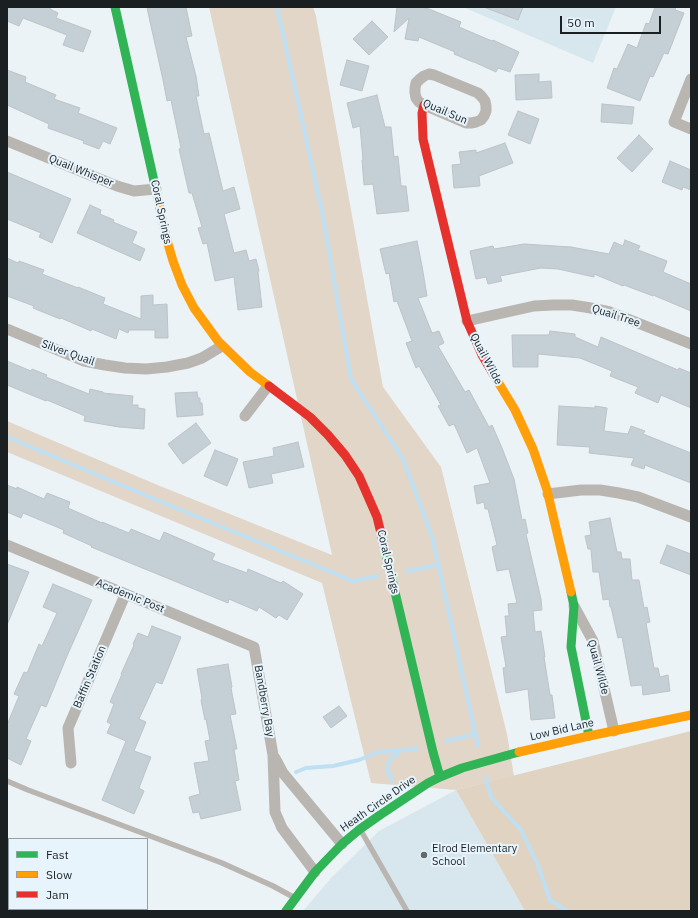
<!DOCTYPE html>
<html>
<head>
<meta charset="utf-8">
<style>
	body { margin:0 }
	#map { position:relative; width:698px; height:918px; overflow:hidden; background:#ecf3f7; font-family:"IBM Plex Sans",sans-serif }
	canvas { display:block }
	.frame { position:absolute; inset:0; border:8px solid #1a1f22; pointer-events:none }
	.legend { position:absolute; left:8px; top:838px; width:140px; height:72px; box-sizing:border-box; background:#e7f4fc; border:1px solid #959fa5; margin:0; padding:5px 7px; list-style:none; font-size:12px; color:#1a1f22 }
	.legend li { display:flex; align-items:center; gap:8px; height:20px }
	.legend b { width:20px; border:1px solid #959fa5 }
	.scale { position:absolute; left:560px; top:16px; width:101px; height:18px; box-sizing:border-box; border:2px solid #1a1f22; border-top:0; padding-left:5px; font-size:12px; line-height:14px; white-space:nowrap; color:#1a1f22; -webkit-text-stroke:3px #e7f4fc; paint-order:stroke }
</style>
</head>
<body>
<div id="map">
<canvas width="698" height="918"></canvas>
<div class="frame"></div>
<ul class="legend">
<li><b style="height:5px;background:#30b455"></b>Fast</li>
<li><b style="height:5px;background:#ff9f0a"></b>Slow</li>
<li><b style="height:5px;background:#e5322d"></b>Jam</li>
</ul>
<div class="scale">50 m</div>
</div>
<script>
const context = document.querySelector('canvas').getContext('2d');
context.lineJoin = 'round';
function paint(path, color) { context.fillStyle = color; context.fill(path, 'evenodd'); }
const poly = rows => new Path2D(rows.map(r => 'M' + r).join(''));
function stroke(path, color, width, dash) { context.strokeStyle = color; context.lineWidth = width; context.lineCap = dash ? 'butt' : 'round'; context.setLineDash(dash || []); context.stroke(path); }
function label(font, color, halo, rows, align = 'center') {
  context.font = font + ' "IBM Plex Sans",sans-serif'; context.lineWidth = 4; context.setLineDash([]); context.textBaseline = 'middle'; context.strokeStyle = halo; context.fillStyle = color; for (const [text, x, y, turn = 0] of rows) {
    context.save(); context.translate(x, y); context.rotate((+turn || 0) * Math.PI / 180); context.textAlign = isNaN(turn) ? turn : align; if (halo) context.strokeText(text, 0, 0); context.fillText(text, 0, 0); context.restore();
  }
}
paint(poly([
	[463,7,616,7,593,63],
	[456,790,525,911,303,911,331,878,379,831]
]), '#d8e6ee');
paint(poly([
	[209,7,313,7,316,16,383,387,441,467,507,734,514,776,456,790,371,783,322,583,7,452,7,421,160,486,332,555]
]), '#e2d6c8');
paint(poly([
	[691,731,691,911,525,911,456,790]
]), '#e1d3c2');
stroke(poly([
	[277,7,322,211,351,379,403,459,432,536,478,746],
	[7,437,159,501,353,581,378,576],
	[407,571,438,565],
	[446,741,475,734],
	[296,772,306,768,333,766,359,760,378,752,407,750,417,748],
	[486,778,491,797,521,830,537,863,550,900,567,911],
	[392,781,387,768,390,760,400,751]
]), '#bfdff3', 4);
const building = poly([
	[7,7,51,7,50,9,58,13,56,18,91,31,83,52,63,45,67,35,23,18,19,26,7,21,7,7],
	[147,7,186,7,192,36,186,37,196,76,199,96,196,96,204,134,209,133,223,191,234,187,240,209,224,214,234,253,246,250,249,261,256,259,259,271,258,272,262,307,238,310,234,277,215,281,207,243,203,244,198,228,202,227,192,193,189,193,179,149,181,148,171,100,167,101,163,80,149,17,147,7],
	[397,7,420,7,429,9,461,22,459,27,492,41,493,40,519,52,510,72,498,68,496,72,474,62,473,62,454,54,455,52,419,37,418,41,405,39,409,18,394,32,397,7],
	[487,7,523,7,518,20,486,8,487,7],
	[655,7,676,7,675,10,684,13,668,54,664,53,653,77,650,76,640,101,607,88,614,68,617,69,628,44,637,48,646,23,649,24,655,7],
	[372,21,388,37,369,55,353,39,372,21],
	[347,60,369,66,362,91,340,85,347,60],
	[7,70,26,77,25,82,56,95,54,99,80,108,78,113,117,128,110,144,103,141,99,149,83,143,84,141,48,128,49,124,7,105,7,70],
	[539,74,539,82,551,81,552,98,516,100,515,75,539,74],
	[377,95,385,127,391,127,394,157,398,156,401,186,406,186,409,211,377,214,373,184,364,185,362,160,363,160,360,126,353,128,347,103,377,95],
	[602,104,634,107,632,124,601,122,602,104],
	[518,111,539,119,530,144,508,135,518,111],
	[639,135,653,149,632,172,617,158,639,135],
	[505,143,513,163,479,176,480,186,454,188,452,165,461,164,459,152,476,150,476,153,505,143],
	[670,161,691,170,691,190,683,187,682,190,662,182,670,161],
	[7,172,71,199,52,243,39,237,41,233,7,219,7,172],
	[90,205,101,210,100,214,114,220,113,222,137,232,132,243,145,249,140,261,77,233,90,205],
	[625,240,640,246,638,250,667,261,663,272,691,284,691,311,653,295,653,296,624,285,623,286,594,274,594,277,558,269,541,268,500,276,502,281,488,284,486,277,476,279,470,251,493,246,494,249,524,244,571,247,609,254,614,242,623,246,625,240],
	[417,241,422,266,427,296,418,298,432,333,439,331,444,343,438,346,465,392,469,390,489,427,492,425,502,448,514,479,522,520,525,519,528,533,526,534,541,599,542,610,533,611,535,632,541,631,545,657,544,657,550,695,552,695,555,718,531,720,528,689,506,693,503,668,506,667,501,637,507,636,505,616,509,616,508,604,517,603,509,569,497,571,492,547,497,545,488,509,485,509,484,502,477,504,474,486,490,483,477,448,467,453,454,424,449,426,438,406,441,405,419,366,416,368,406,343,412,341,397,301,394,302,389,273,386,274,380,249,417,241],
	[7,258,18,263,19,261,44,270,42,274,78,288,78,287,105,298,103,304,141,319,141,296,153,295,153,305,167,304,168,338,155,338,155,330,129,330,128,333,119,329,116,339,92,329,91,331,61,318,60,319,33,308,34,306,7,296,7,258],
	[550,331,575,334,575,337,598,347,601,337,678,370,679,368,691,373,691,408,661,395,658,403,635,393,638,387,610,376,612,371,580,358,538,354,538,367,513,367,512,335,549,335,550,331],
	[7,361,31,371,32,369,47,375,46,377,89,394,90,389,103,392,103,393,133,396,132,405,138,405,138,408,145,409,144,429,119,427,84,421,85,416,47,400,46,401,7,385,7,361],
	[197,392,198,398,200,398,200,403,202,403,203,415,177,417,175,393,197,392],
	[559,406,595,408,595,406,607,408,604,431,628,434,631,426,645,431,643,434,691,453,691,483,645,465,644,469,631,465,634,458,589,453,590,447,557,445,559,406],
	[196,423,211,443,183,464,168,444,196,423],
	[298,442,304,467,271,474,273,483,249,488,243,462,274,456,273,448,298,442],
	[215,450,238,459,227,486,204,476,215,450],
	[7,485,17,489,17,487,44,499,47,493,70,502,68,508,102,523,102,522,129,533,131,529,160,541,164,532,215,554,212,560,247,573,248,569,281,583,283,581,303,594,287,620,279,615,276,618,259,607,257,611,229,599,228,603,91,547,92,546,63,533,64,530,23,513,21,518,7,512,7,485],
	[610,518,617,552,621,552,622,559,630,559,632,580,639,580,644,608,647,607,650,622,646,623,654,668,658,668,660,677,668,675,670,691,643,695,642,685,631,686,622,637,618,638,611,607,610,607,609,599,603,600,599,572,593,572,591,549,588,549,585,536,591,535,589,522,610,518],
	[667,545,691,554,691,575,660,563,667,545],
	[7,564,29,572,7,625,7,564],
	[53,584,92,600,67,656,46,707,41,705,26,739,31,741,21,765,7,758,7,725,19,696,14,694,24,672,27,673,39,644,42,646,57,613,43,607,53,584],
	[152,626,181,637,162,684,156,682,139,719,146,722,134,751,151,757,139,788,144,791,134,814,102,800,126,741,107,733,111,724,107,722,114,704,110,702,122,674,121,674,134,645,133,644,138,633,148,637,152,626],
	[228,664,232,687,231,688,236,714,230,715,237,749,234,749,239,780,235,781,241,810,201,819,199,812,193,813,189,797,200,794,194,763,209,761,205,741,210,740,206,719,205,720,201,700,202,699,197,669,228,664],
	[339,706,347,716,331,728,323,717,339,706]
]);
paint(building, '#c4cfd6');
stroke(building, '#bdc3c6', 1);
stroke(poly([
	[7,781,28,790,222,863,273,886,295,898],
	[360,829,407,911]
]), '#b9b6b1', 5.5);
stroke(poly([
	[429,74,434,75,478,93,482,97,485,101,486,106,486,111,484,116,481,120,476,122,471,123,466,123,424,105,419,102,416,98,415,93,415,88,416,83,420,79,424,76,429,74],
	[691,79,674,122,691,129],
	[7,141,117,186,134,191,156,189],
	[467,321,534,306,553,305,572,305,591,308,610,312,691,344],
	[7,329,84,361,105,365,125,368,146,369,167,367,188,363,202,358,222,346],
	[245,416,268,386],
	[548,494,581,490,600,490,619,493,638,497,691,517],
	[7,545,254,647,273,755,275,812,282,828,315,872],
	[574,606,593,641,614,731],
	[275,758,283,773,342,844],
	[71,763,68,728,125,595]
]), '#b9b6b1', 11);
stroke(poly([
	[115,7,156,190],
	[385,550,433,752,440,777],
	[571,592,574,606,571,647,589,736],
	[286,911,315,872,342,844,360,829,380,815,428,783,440,777,462,768,519,752]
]), '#30b455', 9);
stroke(poly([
	[156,190,166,237,173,261,182,285,194,308,218,341,250,372,269,386],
	[495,377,515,410,533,449,547,490,571,592],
	[519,752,589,736,691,715]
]), '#ff9f0a', 9);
stroke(poly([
	[424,105,422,113,423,139,467,321,482,355,495,377],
	[269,386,310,417,328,435,345,455,359,476,377,517,385,550]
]), '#e5322d', 9);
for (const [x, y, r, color] of [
	[424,855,4,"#64696d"]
]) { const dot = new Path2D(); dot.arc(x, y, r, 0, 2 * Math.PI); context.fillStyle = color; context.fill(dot); stroke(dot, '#e7f4fc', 1.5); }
label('11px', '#1a1f22', '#e7f4fc', [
	["Quail Sun",445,112,23],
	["Quail Whisper",81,171,22],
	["Coral Springs",161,212,78],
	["Quail Tree",616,316,18],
	["Silver Quail",68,353,20],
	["Quail Wilde",486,359,62],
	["Coral Springs",388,562,77],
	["Academic Post",130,596,22],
	["Quail Wilde",598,667,75],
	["Baffin Station",90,677,-67],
	["Bandberry Bay",264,701,80],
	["Low Bid Lane",562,730,-13],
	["Heath Circle Drive",378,804,-35]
]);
label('11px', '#1a1f22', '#e7f4fc', [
	["Elrod Elementary",432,849],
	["School",432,862]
], 'left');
</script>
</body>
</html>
